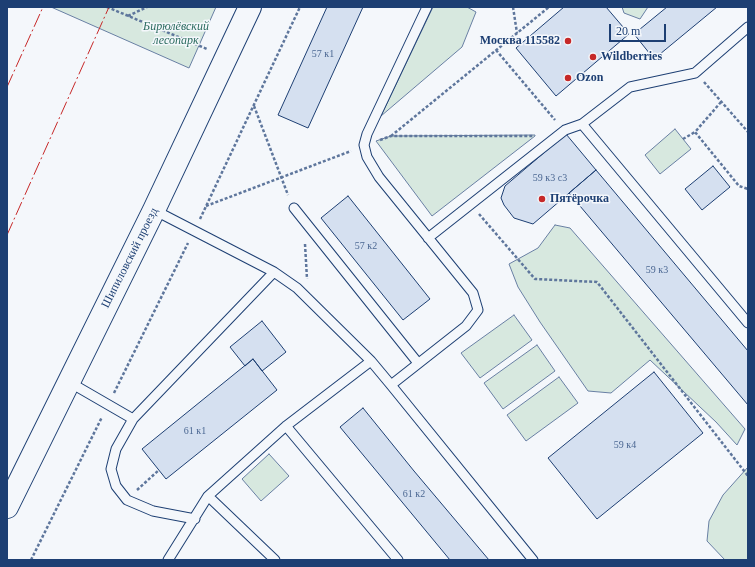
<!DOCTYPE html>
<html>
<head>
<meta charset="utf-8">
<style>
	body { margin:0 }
	#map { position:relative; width:755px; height:567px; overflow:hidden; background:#f4f7fb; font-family:"Times New Roman",serif }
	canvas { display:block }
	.frame { position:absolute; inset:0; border:8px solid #1d3f73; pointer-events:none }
	.scale { position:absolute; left:609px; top:24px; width:57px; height:18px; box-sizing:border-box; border:2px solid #1d3f73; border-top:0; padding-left:5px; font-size:12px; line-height:14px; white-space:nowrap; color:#1d3f73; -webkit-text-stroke:3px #f4f7fb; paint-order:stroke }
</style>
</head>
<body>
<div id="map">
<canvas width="755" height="567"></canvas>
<div class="frame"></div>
<div class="scale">20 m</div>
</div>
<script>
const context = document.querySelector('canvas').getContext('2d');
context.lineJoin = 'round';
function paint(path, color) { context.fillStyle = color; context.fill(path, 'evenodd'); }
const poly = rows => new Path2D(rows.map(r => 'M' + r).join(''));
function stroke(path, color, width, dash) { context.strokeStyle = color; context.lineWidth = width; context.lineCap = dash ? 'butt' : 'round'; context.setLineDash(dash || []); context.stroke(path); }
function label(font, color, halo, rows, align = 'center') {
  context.font = font + ' "Times New Roman",serif'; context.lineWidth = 3; context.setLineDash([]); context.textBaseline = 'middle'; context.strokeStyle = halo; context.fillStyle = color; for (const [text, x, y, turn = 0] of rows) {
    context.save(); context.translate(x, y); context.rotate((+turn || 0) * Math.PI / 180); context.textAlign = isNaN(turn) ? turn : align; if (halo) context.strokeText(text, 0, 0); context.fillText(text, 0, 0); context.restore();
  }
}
const green = poly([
	[51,7,216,7,189,68,51,7],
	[433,7,467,7,476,12,462,47,381,116,433,7],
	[622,7,648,7,640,19,624,13,622,7],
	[675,129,691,149,660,174,645,155,675,129],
	[391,136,535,135,535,136,432,216,376,141,391,136],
	[555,225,570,228,745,429,737,445,716,422,650,360,611,393,588,391,540,322,518,287,509,264,538,248,555,225],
	[514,315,532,340,480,378,461,353,514,315],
	[537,345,555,371,503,409,484,383,537,345],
	[559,377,578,403,526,441,507,415,559,377],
	[269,454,289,476,261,501,242,479,269,454],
	[748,467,748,560,725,560,707,541,709,521,723,495,748,467]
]);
paint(green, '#d7e8df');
stroke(green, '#687fa3', 1);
const building = poly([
	[327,7,363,7,308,128,278,115,327,7],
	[564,7,606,7,629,34,556,96,516,48,564,7],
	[667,7,717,7,654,59,634,34,667,7],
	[566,134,596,170,533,224,514,218,504,205,501,198,505,186,566,134],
	[713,166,730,187,702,210,685,189,713,166],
	[596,170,748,351,748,405,569,193,596,170],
	[348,196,430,299,403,320,321,218,348,196],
	[262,321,286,352,262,371,253,359,245,366,230,347,262,321],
	[253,359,277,390,166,479,142,449,253,359],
	[654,372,703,433,597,519,548,458,654,372],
	[363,408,414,471,489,560,450,560,340,427,363,408]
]);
paint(building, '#d5e0f0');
stroke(building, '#1d3f73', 1);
const service = poly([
	[582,124,748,323],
	[294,208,418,363],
	[154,210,274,272,297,288,371,361,391,385,533,560],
	[428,238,565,130,582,124,630,87,695,73,748,27],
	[69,382,133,419],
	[391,385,466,326,478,310,473,293,379,177,367,157,364,145,367,134,427,7],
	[286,426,398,560],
	[208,496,275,560],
	[195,519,153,511,127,500,116,486,111,469,116,449,133,419,274,272],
	[168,560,208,496,286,426,371,361]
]);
const secondary = poly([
	[7,507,154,210,250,7]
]);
stroke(service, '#1d3f73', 11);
stroke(secondary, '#1d3f73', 24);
stroke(poly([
	[107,7,207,49],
	[513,7,517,33],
	[128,16,147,7],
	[496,50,555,120],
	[704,82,748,132],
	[721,102,695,132,739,186,748,189],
	[254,106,288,195],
	[391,136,549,7],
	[683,139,695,132],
	[380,140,391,136,534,136],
	[206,206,351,151],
	[479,214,535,279,597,282,748,476],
	[200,219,300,7],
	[305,244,307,279],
	[114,393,188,243],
	[137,490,159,470],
	[31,560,102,417]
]), '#5e769c', 2.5, [3, 2]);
stroke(service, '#f4f7fb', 9);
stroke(secondary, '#f4f7fb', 22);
stroke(poly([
	[7,87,43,7],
	[7,235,109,7]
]), '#c62828', 1, [14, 3, 2, 3]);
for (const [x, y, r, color] of [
	[568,41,4,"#c62828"],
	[593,57,4,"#c62828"],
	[568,78,4,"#c62828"],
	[542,199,4,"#c62828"]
]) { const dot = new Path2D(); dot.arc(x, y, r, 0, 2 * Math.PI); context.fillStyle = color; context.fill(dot); stroke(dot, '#f4f7fb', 1.5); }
label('10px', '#4b6792', null, [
	["57 к1",323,54],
	["59 к3 с3",550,178],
	["57 к2",366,246],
	["59 к3",657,270],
	["61 к1",195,431],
	["59 к4",625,445],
	["61 к2",414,494]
]);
label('italic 12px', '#2c6c60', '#f4f7fb', [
	["Бирюлёвский",176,27],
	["лесопарк",176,41]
]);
label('bold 12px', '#1d3f73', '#f4f7fb', [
	["Москва 115582",560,41,"right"],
	["Wildberries",601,57],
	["Ozon",576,78],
	["Пятёрочка",550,199]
], 'left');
label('12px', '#1d3f73', '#f4f7fb', [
	["Шипиловский проезд",130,258,-63]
]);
</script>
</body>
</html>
